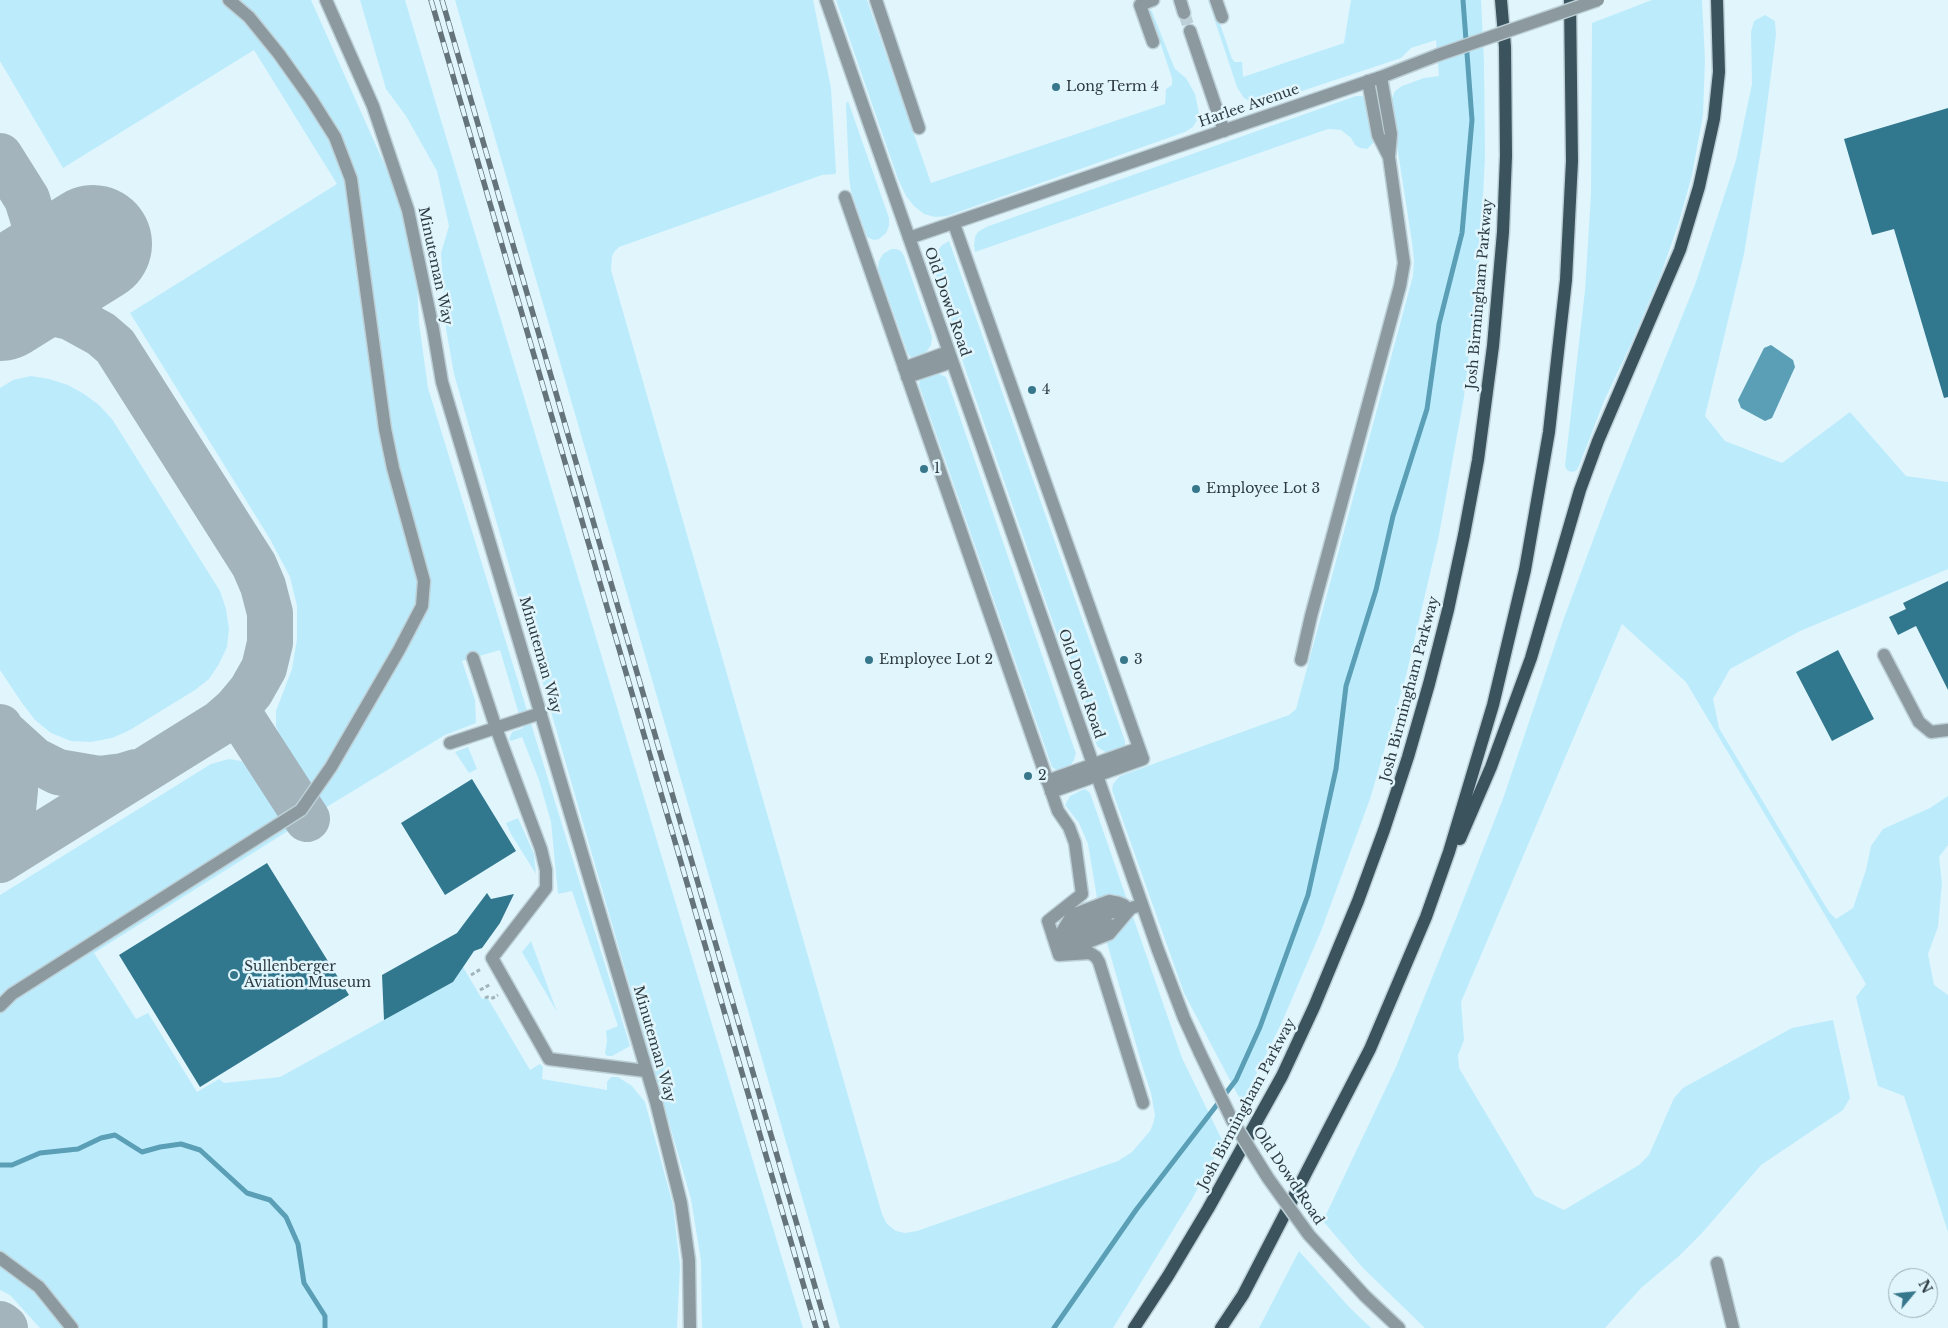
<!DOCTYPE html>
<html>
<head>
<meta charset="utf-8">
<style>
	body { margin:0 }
	#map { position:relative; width:1948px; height:1328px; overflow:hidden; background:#e1f5fd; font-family:"Libre Baskerville",serif }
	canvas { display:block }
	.north { position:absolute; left:1888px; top:1268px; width:50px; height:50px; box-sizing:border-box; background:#e1f5fd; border:1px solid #99abb1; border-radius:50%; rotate:62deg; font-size:14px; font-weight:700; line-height:20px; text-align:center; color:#2e3b40 }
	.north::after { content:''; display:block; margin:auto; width:18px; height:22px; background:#37778b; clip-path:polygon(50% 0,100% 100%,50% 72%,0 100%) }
</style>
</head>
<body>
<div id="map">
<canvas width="1948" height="1328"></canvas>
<div class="north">N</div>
</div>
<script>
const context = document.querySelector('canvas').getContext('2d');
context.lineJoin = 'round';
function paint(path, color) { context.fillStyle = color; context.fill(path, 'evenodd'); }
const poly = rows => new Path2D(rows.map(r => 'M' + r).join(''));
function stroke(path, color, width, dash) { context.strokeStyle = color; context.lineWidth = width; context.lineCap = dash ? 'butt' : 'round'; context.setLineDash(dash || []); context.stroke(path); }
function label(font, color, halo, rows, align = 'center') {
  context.font = font + ' "Libre Baskerville",serif'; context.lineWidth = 5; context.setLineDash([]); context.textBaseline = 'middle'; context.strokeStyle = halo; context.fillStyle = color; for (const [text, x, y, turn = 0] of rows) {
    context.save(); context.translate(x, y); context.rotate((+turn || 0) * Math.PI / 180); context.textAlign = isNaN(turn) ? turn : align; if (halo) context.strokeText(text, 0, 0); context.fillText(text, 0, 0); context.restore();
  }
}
paint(poly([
	[0,0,311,0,403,206,415,242,419,323,428,388,630,1046,612,1056,607,1056,605,1053,607,1041,606,1031,618,1026,572,891,558,894,551,822,539,780,522,737,511,741,509,739,512,732,523,728,500,650,462,661,475,700,476,723,445,735,325,808,282,742,276,726,276,711,292,669,297,639,297,606,290,577,270,539,130,313,337,184,254,50,63,168,0,61],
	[360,0,405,0,803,1328,702,1328,701,1261,691,1199,454,374,446,329,441,253,449,226,437,171,406,116,386,89],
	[455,0,813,0,831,88,836,172,835,174,822,175,619,247,615,251,612,256,611,270,882,1214,887,1224,896,1231,905,1233,917,1231,1118,1161,1132,1152,1150,1131,1153,1124,1155,1115,1151,1093,1141,1062,1101,922,1088,844,1079,823,1065,805,1070,796,1080,791,1085,789,1090,793,1182,1058,1223,1142,1192,1199,1113,1328,840,1328],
	[836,0,867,0,931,183,1165,104,1166,89,1172,85,1172,78,1150,12,1151,9,1172,62,1175,69,1186,78,1195,94,1199,113,1197,120,1193,127,1185,132,947,216,935,217,924,214,914,206,906,196,898,179],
	[1208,0,1212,0,1232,59,1235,62,1242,62,1243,77,1344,43,1351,0,1481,0,1484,62,1485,157,1480,254,1464,397,1439,535,1406,676,1370,799,1321,931,1282,1022,1242,1103,1184,993,1112,790,1113,784,1120,776,1289,715,1296,709,1413,276,1414,260,1412,242,1391,107,1392,98,1395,91,1402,86,1424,78,1439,76,1436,40,1411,48,1401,58,1266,103,1253,103,1244,98,1237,87],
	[1652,0,1702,0,1705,60,1703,115,1692,175,1679,222,1661,274,1631,344,1604,401,1579,466,1576,471,1571,472,1567,470,1565,466,1585,290,1591,194,1592,23],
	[1765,15,1775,21,1776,35,1763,137,1744,254,1705,416,1725,441,1782,463,1850,412,1906,476,1948,482,1948,569,1800,631,1730,669,1713,699,1719,728,1829,912,1836,919,1853,908,1866,870,1871,846,1883,829,1930,808,1948,796,1948,845,1939,857,1942,883,1938,927,1928,954,1934,985,1948,995,1948,1232,1904,1096,1878,1086,1856,997,1866,984,1686,682,1622,624,1461,1002,1464,1040,1458,1055,1459,1068,1535,1196,1564,1210,1639,1165,1649,1155,1674,1098,1683,1088,1792,1028,1833,1020,1850,1098,1843,1110,1761,1165,1702,1233,1679,1256,1641,1288,1605,1328,1425,1328,1363,1268,1323,1221,1396,1067,1457,916,1504,796,1564,618,1608,500,1696,282,1736,160,1752,84,1751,32,1754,21],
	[1356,96,1362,96,1367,100,1375,141,1367,149,1360,148,1355,145,1351,138,1341,130,1328,129,975,252,974,245,975,237,978,232,986,227],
	[848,101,889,218,889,226,886,233,879,239,874,240,867,237,851,191,849,177,846,104],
	[949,241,1125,741,1125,747,1112,753,1105,752,1098,747,1093,738,932,273,932,263,936,253,942,245],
	[891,249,896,249,901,251,904,256,932,337,931,345,927,351,919,358,912,358,908,354,878,269,879,261,883,254],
	[937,373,946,377,1074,748,1076,753,1074,760,1069,767,1058,771,1052,767,919,385,920,380,923,377],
	[31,376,49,379,68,385,84,394,99,405,112,419,220,591,226,609,229,629,227,647,219,664,209,679,195,690,130,730,112,738,91,742,71,741,51,733,35,720,22,703,0,670,0,388,13,380],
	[468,747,477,769,469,773,455,752],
	[229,759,241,761,254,770,291,829,94,953,136,1019,148,1013,197,1092,219,1079,224,1083,280,1077,453,982,463,967,482,999,487,997,530,1070,540,1064,543,1067,542,1079,607,1090,607,1082,611,1077,618,1077,632,1086,645,1102,673,1205,680,1266,677,1328,40,1328,10,1295,0,1290,0,895,211,764],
	[518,818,534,854,536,874,511,834,506,823],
	[531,941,557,1012,522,952],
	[1299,1251,1350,1308,1371,1328,1259,1328]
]), '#bcecfc');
paint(poly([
	[1771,345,1793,360,1795,367,1772,418,1765,421,1741,408,1738,400,1764,348]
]), '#5a9fb6');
stroke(poly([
	[0,1165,12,1165,40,1153,78,1149,101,1138,115,1135,142,1152,160,1147,181,1144,200,1150,247,1193,270,1200,286,1217,298,1244,304,1283,325,1316,325,1328],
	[1054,1328,1136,1210,1236,1080,1260,1027,1308,895,1336,769,1346,686,1376,590,1393,516,1427,409,1439,324,1462,233,1472,120,1463,0]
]), '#5a9fb6', 5);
stroke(poly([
	[0,156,27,199,35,225,36,241,28,268,20,279,0,297],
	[0,311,15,308,40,310,70,317,101,334,115,346,254,565,263,586,270,613,270,643,264,668,251,691,236,709,220,723,0,860],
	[236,709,307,819],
	[0,727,10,751,15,773,15,790,13,810,5,835,0,843],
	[2,731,34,760,58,772,99,779,123,776,136,772],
	[0,1324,5,1328]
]), '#a3b4bc', 46);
stroke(poly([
	[0,302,93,244]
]), '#a3b4bc', 118);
paint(poly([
	[1948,108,1948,397,1944,398,1894,229,1872,235,1844,139],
	[1948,581,1948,690,1916,626,1898,635,1889,617,1906,609,1903,603],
	[1838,650,1874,719,1832,741,1796,672],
	[472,779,516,851,445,895,401,823],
	[267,863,349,995,200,1087,119,955],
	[487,893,491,899,514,894,500,923,482,948,474,951,453,982,384,1020,382,975,457,933]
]), '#31788e');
stroke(poly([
	[1184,13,1190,31]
]), '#bdd0d7', 12, [12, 6]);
const minor = poly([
	[326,0,373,106,408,210,433,329,442,382,656,1102,681,1203,689,1260,690,1328],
	[826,0,1158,950,1184,1018,1200,1053],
	[876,0,919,128],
	[1180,0,1184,13],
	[1216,0,1222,17],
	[1190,31,1224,131],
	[1153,42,1140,5,1153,0],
	[1368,81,1378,135,1388,155],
	[845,197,1058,811,1069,827,1075,843,1082,894,1048,921,1059,955,1090,953,1096,957,1099,962,1143,1103],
	[954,224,1143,759,1051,792],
	[909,238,1381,77,1438,55],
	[904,368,948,352],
	[907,377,952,362],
	[1884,655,1919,722,1931,732,1948,730],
	[473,658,496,728,541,849,546,870,546,888,492,958,549,1059,646,1071],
	[1301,660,1311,616,1400,286,1404,263,1389,157,1391,134,1381,77],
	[450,743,541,713],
	[1047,781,1139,748],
	[1065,928,1113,912,1119,903,1124,905],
	[1060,935,1064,944,1073,948,1109,934,1131,908,1142,905],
	[1053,937,1060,935,1072,915,1109,901,1119,903],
	[1064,944,1068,938,1106,924,1114,926],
	[0,1006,12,994,301,810,331,767,399,650,422,606,424,581,393,468,385,429,351,179,335,137,311,99,279,54,249,17,229,0],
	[0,1258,39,1287,72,1328],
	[1717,1263,1733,1328],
	[1343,1272,1365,1296,1399,1328]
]);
const major = poly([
	[1460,839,1491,767,1531,658,1580,490,1598,441,1680,250,1699,187,1714,119,1719,72,1717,0],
	[1134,1328,1168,1276,1208,1209,1282,1076,1314,1007,1358,901,1384,830,1408,757,1429,684,1448,610,1464,535,1478,460,1493,346,1503,232,1506,156,1505,47,1501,0],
	[1221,1328,1243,1295,1370,1049,1426,917,1449,852,1493,705,1525,570,1549,432,1566,280,1572,161,1570,0]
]);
stroke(minor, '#bdd0d7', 15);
stroke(major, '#bdd0d7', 15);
stroke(poly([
	[471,975,481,969],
	[480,990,491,984],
	[485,998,487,997,493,998,498,995]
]), '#a2b4bb', 3, [4, 2.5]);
stroke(minor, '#8c9a9f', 12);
stroke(major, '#3a535c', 12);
const rail = poly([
	[431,0,816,1328],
	[442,0,827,1328]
]);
stroke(rail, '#65747a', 5.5);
stroke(rail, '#e1f5fd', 4, [11]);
const minorBridge = poly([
	[1438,55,1598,0],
	[1200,1053,1232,1120,1268,1178,1309,1235,1343,1272]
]);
stroke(minorBridge, '#bdd0d7', 15, []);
stroke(minorBridge, '#8c9a9f', 12);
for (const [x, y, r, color] of [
	[1056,87,5,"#37778b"],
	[1032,390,5,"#37778b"],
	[924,469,5,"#37778b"],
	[1196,489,5,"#37778b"],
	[869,660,5,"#37778b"],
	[1124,660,5,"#37778b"],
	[1028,776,5,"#37778b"],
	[234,975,5,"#37778b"]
]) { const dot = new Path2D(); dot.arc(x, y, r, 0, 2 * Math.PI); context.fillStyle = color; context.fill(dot); stroke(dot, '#e1f5fd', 2); }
label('14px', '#2e3b40', '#e1f5fd', [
	["Long Term 4",1066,87],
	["4",1042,390],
	["1",934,469],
	["Employee Lot 3",1206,489],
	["Employee Lot 2",879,660],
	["3",1134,660],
	["2",1038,776],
	["Sullenberger",244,967],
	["Aviation Museum",244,983]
], 'left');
label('14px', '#2e3b40', '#e1f5fd', [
	["Harlee Avenue",1249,106,-19],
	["Minuteman Way",435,266,78],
	["Josh Birmingham Parkway",1480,294,-85],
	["Old Dowd Road",947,302,71],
	["Minuteman Way",540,655,74],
	["Old Dowd Road",1081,684,71],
	["Josh Birmingham Parkway",1410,689,-75],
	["Minuteman Way",654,1044,74],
	["Josh Birmingham Parkway",1247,1104,-62],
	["Old Dowd Road",1288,1176,56]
]);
</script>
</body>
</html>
